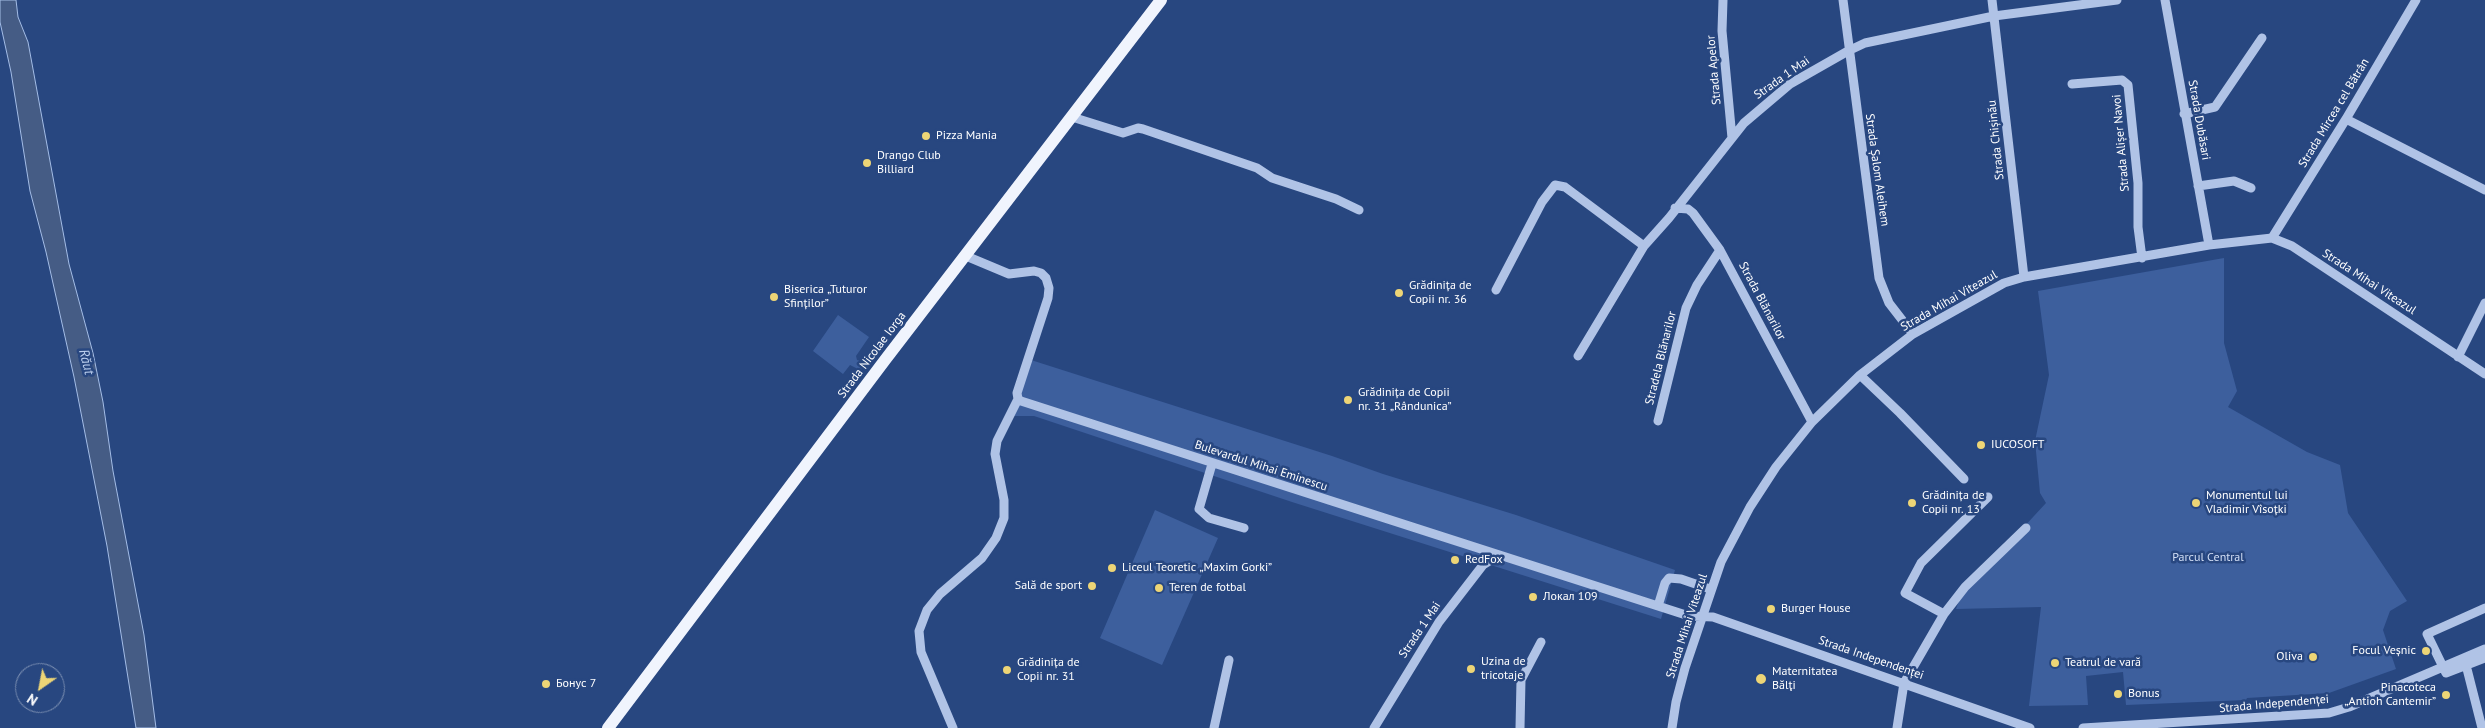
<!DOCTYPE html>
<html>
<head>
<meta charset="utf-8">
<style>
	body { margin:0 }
	#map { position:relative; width:2485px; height:728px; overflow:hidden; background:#284780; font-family:"PT Sans",sans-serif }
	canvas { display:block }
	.north { position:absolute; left:15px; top:663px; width:50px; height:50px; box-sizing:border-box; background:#284780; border:1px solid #7e91b3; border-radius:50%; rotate:213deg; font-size:14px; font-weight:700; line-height:20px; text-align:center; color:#fff }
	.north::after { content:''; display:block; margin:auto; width:18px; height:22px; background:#edd576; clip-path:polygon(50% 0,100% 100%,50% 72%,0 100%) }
</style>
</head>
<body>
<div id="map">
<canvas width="2485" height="728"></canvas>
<div class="north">N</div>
</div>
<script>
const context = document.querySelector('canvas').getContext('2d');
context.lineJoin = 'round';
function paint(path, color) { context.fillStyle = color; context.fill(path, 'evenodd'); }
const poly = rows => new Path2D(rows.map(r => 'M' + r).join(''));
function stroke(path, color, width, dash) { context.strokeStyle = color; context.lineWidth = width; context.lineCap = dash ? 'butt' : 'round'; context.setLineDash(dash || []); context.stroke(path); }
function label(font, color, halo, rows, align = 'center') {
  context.font = font + ' "PT Sans",sans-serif'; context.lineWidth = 5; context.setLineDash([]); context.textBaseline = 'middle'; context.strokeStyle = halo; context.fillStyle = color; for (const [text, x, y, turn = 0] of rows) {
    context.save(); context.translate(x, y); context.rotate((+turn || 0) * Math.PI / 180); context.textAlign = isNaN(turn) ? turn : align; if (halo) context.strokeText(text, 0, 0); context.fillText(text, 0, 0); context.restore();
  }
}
paint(poly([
	[2224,258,2224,343,2237,391,2228,407,2307,452,2340,465,2348,513,2407,601,2390,611,2383,630,2396,669,2329,693,2247,698,2246,700,2126,705,2123,672,2086,676,2088,705,2029,706,2041,607,1956,609,1961,595,2046,503,2040,493,2035,441,2049,375,2038,291],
	[838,315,869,337,856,356,857,360,866,363,858,375,856,368,850,365,843,374,813,351],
	[1031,360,1332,456,1383,474,1516,515,1675,570,1661,619,1292,502,1034,416,1014,416],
	[1155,510,1218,538,1162,665,1100,638]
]), '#3d5f9d');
const water = poly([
	[0,0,16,0,18,17,28,42,69,264,93,353,103,402,113,471,144,635,156,728,136,728,107,546,74,377,46,252,30,191,11,72,0,22,0,0]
]);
paint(water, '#455c85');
stroke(water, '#a4bde6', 1);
stroke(poly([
	[1723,0,1722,31,1732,138],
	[1843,0,1879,278,1889,303,1913,334],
	[1992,0,2024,277],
	[2165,0,2209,245],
	[2072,84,2122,80,2128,85,2138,183,2138,227,2142,258],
	[2184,114,2215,107,2262,38],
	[1072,117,1123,133,1138,128,1143,129,1257,168,1272,178,1336,199,1359,210],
	[2346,119,2485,190],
	[2198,186,2234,181,2251,188],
	[1675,208,1688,209,1693,213,1720,250,1812,422],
	[2272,238,2346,119,2416,0],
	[966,256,1009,274,1034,271,1041,273,1046,278,1049,288,1048,298,1017,393,1018,399,1021,401,1689,616,1713,617,2030,728],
	[1496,290,1542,202,1555,185,1565,187,1644,246],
	[1578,356,1644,246,1669,218,1744,123,1790,84,1848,51,1865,43,1994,16,2117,0],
	[2458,357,2485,303],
	[1860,375,1900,413,1964,479],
	[1658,421,1686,308,1697,285,1720,250],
	[1212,464,1199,509,1209,518,1244,528],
	[1658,606,1665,583,1669,578,1681,579,1710,589],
	[2485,608,2427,634,2446,673,2485,658],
	[1944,614,1905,593,1921,563,1988,497],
	[2465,661,2482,728],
	[953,728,921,652,919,631,927,610,940,594,982,558,996,538,1004,518,1004,500,995,454,997,441,1018,399],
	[1214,728,1229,660],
	[1374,728,1439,622,1483,565,1499,555],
	[1520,728,1521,680,1541,642],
	[1672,728,1676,702,1685,668,1721,562,1750,507,1776,467,1812,422,1860,375,1913,334,2004,283,2024,277,2209,245,2272,238,2292,246,2485,374],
	[1897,728,1904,683,1944,614,1965,587,2026,528],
	[2083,728,2329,713,2349,707,2485,649]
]), '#b0c3e6', 9);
stroke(poly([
	[608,728,885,360,1161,0]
]), '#f0f4fd', 12);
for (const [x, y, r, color] of [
	[926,136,5,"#edd576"],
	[867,163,5,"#edd576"],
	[1399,293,5,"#edd576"],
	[774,297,5,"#edd576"],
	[1348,400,5,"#edd576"],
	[1981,445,5,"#edd576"],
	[1912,503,5,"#edd576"],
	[2196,503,5,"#edd576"],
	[1455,560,5,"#edd576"],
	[1112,568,5,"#edd576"],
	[1092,586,5,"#edd576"],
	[1159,588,5,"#edd576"],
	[1533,597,5,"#edd576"],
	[1771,609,5,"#edd576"],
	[2426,651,5,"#edd576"],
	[2313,657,5,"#edd576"],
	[2055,663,5,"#edd576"],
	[1471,669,5,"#edd576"],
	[1007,670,5,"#edd576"],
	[1761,679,6,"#edd576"],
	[546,684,5,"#edd576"],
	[2118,694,5,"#edd576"],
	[2446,695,5,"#edd576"]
]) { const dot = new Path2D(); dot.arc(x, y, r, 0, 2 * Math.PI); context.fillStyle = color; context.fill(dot); stroke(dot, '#284780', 2); }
label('12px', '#fff', '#284780', [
	["Strada Apelor",1714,70,-95],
	["Strada 1 Mai",1782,78,-35],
	["Strada Mircea cel Bătrân",2334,113,-59],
	["Strada Dubăsari",2199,120,80],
	["Strada Chișinău",1996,140,-96],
	["Strada Alișer Navoi",2121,143,-95],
	["Strada Șalom Aleihem",1877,170,82],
	["Strada Mihai Viteazul",2369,282,33],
	["Strada Blănarilor",1762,301,62],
	["Strada Mihai Viteazul",1949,301,-30],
	["Strada Nicolae Iorga",872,355,-53],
	["Stradela Blănarilor",1661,358,-76],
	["Bulevardul Mihai Eminescu",1261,466,18],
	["Strada Mihai Viteazul",1687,626,-72],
	["Strada 1 Mai",1420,630,-56],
	["Strada Independenței",1871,658,19],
	["Strada Independenței",2274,704,-5]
]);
label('12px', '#fff', '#284780', [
	["Pizza Mania",936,136],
	["Drango Club",877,156],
	["Billiard",877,170],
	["Grădinița de",1409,286],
	["Copii nr. 36",1409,300],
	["Biserica „Tuturor",784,290],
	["Sfinților”",784,304],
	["Grădinița de Copii",1358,393],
	["nr. 31 „Rândunica”",1358,407],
	["IUCOSOFT",1991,445],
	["Grădinița de",1922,496],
	["Copii nr. 13",1922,510],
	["Monumentul lui",2206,496],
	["Vladimir Vîsoțki",2206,510],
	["RedFox",1465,560],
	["Liceul Teoretic „Maxim Gorki”",1122,568],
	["Sală de sport",1082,586,"right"],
	["Teren de fotbal",1169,588],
	["Локал 109",1543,597],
	["Burger House",1781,609],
	["Focul Veșnic",2416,651,"right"],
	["Oliva",2303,657,"right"],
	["Uzina de",1481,662],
	["tricotaje",1481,676],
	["Grădinița de",1017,663],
	["Copii nr. 31",1017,677],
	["Teatrul de vară",2065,663],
	["Maternitatea",1772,672],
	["Bălţi",1772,686],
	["Бонус 7",556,684],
	["Pinacoteca",2436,688,"right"],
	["„Antioh Cantemir”",2436,702,"right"],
	["Bonus",2128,694]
], 'left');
label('12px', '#d3dff5', '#284780', [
	["Parcul Central",2208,558]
]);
label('italic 14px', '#bbceed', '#284780', [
	["Răut",86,362,76]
]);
</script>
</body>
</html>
